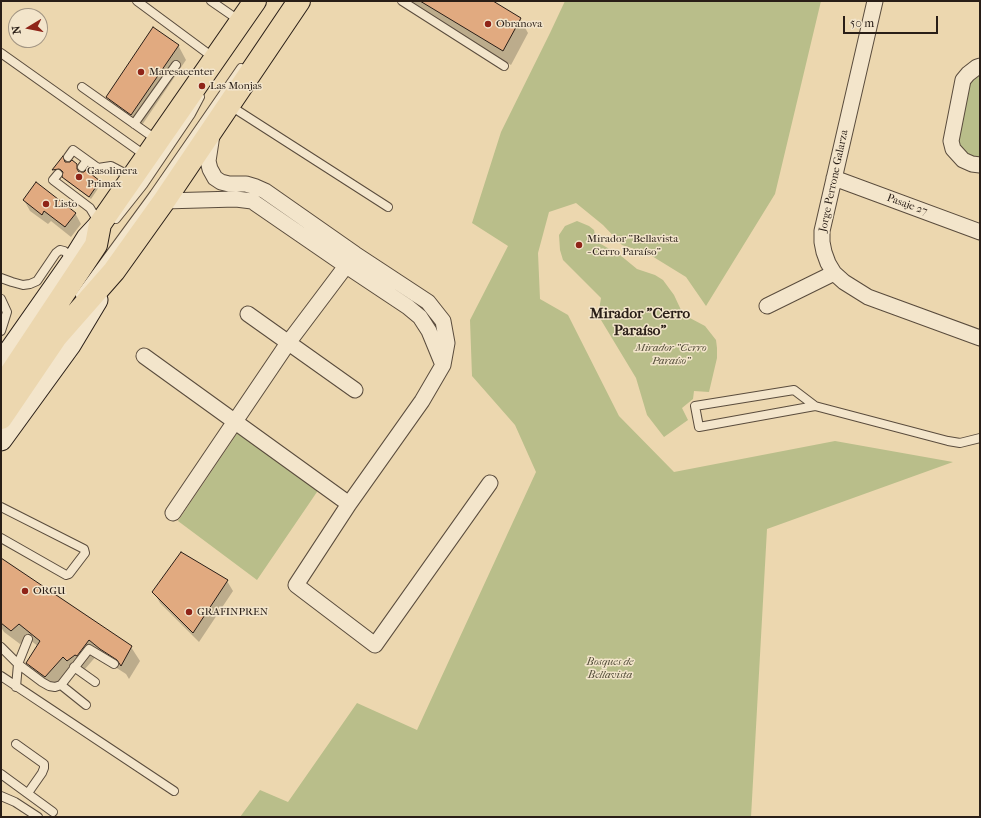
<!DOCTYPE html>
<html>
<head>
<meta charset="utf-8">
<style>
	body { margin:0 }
	#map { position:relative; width:981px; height:818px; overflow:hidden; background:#ecd7af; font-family:"IM FELL French Canon",serif }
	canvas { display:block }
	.frame { position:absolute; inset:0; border:2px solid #291e17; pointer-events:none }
	.north { position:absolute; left:8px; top:8px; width:40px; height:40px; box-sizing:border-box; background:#f3e5cb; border:1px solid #a29583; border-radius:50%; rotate:260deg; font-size:11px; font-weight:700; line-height:16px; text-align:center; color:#291e17 }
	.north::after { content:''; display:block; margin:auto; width:14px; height:18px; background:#8f2418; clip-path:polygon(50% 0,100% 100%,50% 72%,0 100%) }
	.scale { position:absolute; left:843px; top:16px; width:95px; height:18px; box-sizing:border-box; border:2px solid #291e17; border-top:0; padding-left:5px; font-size:12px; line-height:14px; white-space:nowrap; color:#291e17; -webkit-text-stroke:3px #f3e5cb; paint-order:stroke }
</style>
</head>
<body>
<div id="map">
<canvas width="981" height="818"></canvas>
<div class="frame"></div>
<div class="north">N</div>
<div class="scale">50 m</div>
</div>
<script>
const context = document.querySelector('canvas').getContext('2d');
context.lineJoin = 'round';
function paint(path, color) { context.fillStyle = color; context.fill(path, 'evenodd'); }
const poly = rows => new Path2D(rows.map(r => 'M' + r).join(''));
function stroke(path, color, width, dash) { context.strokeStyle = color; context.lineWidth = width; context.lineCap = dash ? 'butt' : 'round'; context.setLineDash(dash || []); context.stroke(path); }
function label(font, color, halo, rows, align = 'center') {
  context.font = font + ' "IM FELL French Canon",serif'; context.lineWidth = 3; context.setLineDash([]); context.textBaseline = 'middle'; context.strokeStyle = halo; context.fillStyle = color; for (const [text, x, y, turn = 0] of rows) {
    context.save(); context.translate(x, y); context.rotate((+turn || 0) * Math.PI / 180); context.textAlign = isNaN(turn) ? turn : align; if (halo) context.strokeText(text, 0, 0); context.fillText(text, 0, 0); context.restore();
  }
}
paint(poly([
	[565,1,821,1,775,194,706,306,686,277,647,253,622,245,603,225,576,203,549,212,538,253,540,299,568,315,619,416,674,472,835,441,953,462,767,529,751,817,240,817,260,790,288,802,357,703,417,730,536,472,515,425,472,376,470,320,508,246,472,223,501,132,550,33],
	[980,74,980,161,966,156,956,141,967,83,975,75],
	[577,221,589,226,594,230,595,235,599,243,620,255,637,269,655,275,663,280,674,295,681,310,688,317,705,326,716,340,717,348,717,358,709,392,694,391,693,399,682,408,688,420,664,437,647,415,636,378,601,320,599,310,601,298,563,260,560,250,559,235,565,226],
	[238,432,319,489,257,580,178,521]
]), '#b9be8a');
paint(poly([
	[407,1,491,1,520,19,528,33,511,65],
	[178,45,186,60,140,128,115,111,107,97],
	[62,158,65,163,77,165,79,168,78,173,100,181,101,184,91,199,65,180,63,177,64,173,61,171,55,173,54,170],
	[24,200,75,213,81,224,71,237,51,221,48,224,30,211],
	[1,560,131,647,140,661,129,679,126,674,109,663,98,654,85,669,84,669,75,674,71,670,53,691,36,678,27,663,38,646,27,638,20,644,4,632,1,627],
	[227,581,233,591,199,642,160,603,154,592]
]), '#0003');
const building = poly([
	[420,1,493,1,521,18,503,51,420,1],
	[153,27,179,45,131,115,106,97,153,27],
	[63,156,65,162,70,162,72,160,77,164,77,169,79,172,84,172,86,170,100,181,89,197,62,177,63,172,61,170,59,169,52,170,63,156],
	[36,182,76,213,65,227,44,211,42,215,23,200,36,182],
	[181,552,228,580,193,633,152,592,181,552],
	[1,558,132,646,121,666,117,660,100,649,89,640,77,656,75,655,67,661,63,657,45,677,26,663,40,641,19,624,11,631,1,623,1,558]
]);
paint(building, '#e1aa80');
stroke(building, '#291e17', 1);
const lane = poly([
	[137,1,214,58],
	[211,1,240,21],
	[402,1,504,66],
	[1,53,146,156],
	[82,87,157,140],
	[229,105,388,207],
	[134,124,176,65],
	[68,157,73,150,98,168,111,166,132,177],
	[82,167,87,160],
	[58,174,53,180,90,208,99,223],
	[116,219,143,185,191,114,200,97],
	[1,278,12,282,23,285,30,284,37,281,56,253,60,250,64,251,73,258],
	[80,295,154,194,241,68],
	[1,299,7,312,1,331],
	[815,406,699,427,695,406,794,390,815,406,948,441,960,443,980,438],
	[1,507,84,549,85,553,69,574,66,575,1,538],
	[1,647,18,664,42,682,49,686,55,687,61,685,89,649,114,664],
	[74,667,95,682],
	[1,676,174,791],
	[61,685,86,705],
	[16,687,18,664,28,639],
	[16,744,44,764,44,768,42,773,28,793],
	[1,774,53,812],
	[1,796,15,802,38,817]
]);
const street = poly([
	[875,1,822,231,822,242,824,252,828,263,834,273,844,282,868,297,980,338],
	[980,66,977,67,968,74,963,80,951,141,953,149,963,160,972,164,980,165],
	[212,135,208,161,210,169,215,178,221,182,229,184,246,184,256,187,265,191,355,254,428,302,443,321,447,343,443,365,422,401,349,504,296,585,375,645,490,483],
	[834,178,980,232],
	[164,201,236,199,252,201,345,265,408,307,420,317,429,331,443,365],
	[767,306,834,273],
	[248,314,355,390],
	[144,356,349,504],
	[173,513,288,343,352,258]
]);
const secondary = poly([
	[1,363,74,259,87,238,100,224],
	[1,440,70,345,97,300]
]);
const primary = poly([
	[1,388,96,245,100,224,255,1],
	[1,418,56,337,114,271,164,201,299,1]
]);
stroke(lane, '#5a4c3d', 10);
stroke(street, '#5a4c3d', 17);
stroke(secondary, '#291e17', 23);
stroke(primary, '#291e17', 24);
stroke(lane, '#f3e5cb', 8);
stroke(street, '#f3e5cb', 15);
stroke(secondary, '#f3e5cb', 21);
stroke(primary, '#ecd7af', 22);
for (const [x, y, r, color] of [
	[488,24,4,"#8f2418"],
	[141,72,4,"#8f2418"],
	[202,86,4,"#8f2418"],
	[79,177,4,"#8f2418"],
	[46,204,4,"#8f2418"],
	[579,245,4,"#8f2418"],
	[25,591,4,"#8f2418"],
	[189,612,4,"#8f2418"]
]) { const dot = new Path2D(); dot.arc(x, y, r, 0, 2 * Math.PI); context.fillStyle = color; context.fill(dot); stroke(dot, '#f3e5cb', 1.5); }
label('11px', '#291e17', '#f3e5cb', [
	["Obranova",496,24],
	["Maresacenter",149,72],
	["Las Monjas",210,86],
	["Gasolinera",87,171],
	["Primax",87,184],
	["Listo",54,204],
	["Mirador \"Bellavista",587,239],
	["- Cerro Paraíso\"",587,252],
	["ORGU",33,591],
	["GRAFINPREN",197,612]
], 'left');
label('11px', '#291e17', '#f3e5cb', [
	["Jorge Perrone Galarza",834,181,-78],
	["Pasaje 27",907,205,20]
]);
label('italic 11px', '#544e3a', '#f3e5cb', [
	["Mirador \"Cerro",671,348],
	["Paraíso\"",671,361],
	["Bosques de",610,662],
	["Bellavista",610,675]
]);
label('bold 15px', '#291e17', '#f3e5cb', [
	["Mirador \"Cerro",640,314],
	["Paraíso\"",640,331]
]);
</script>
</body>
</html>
